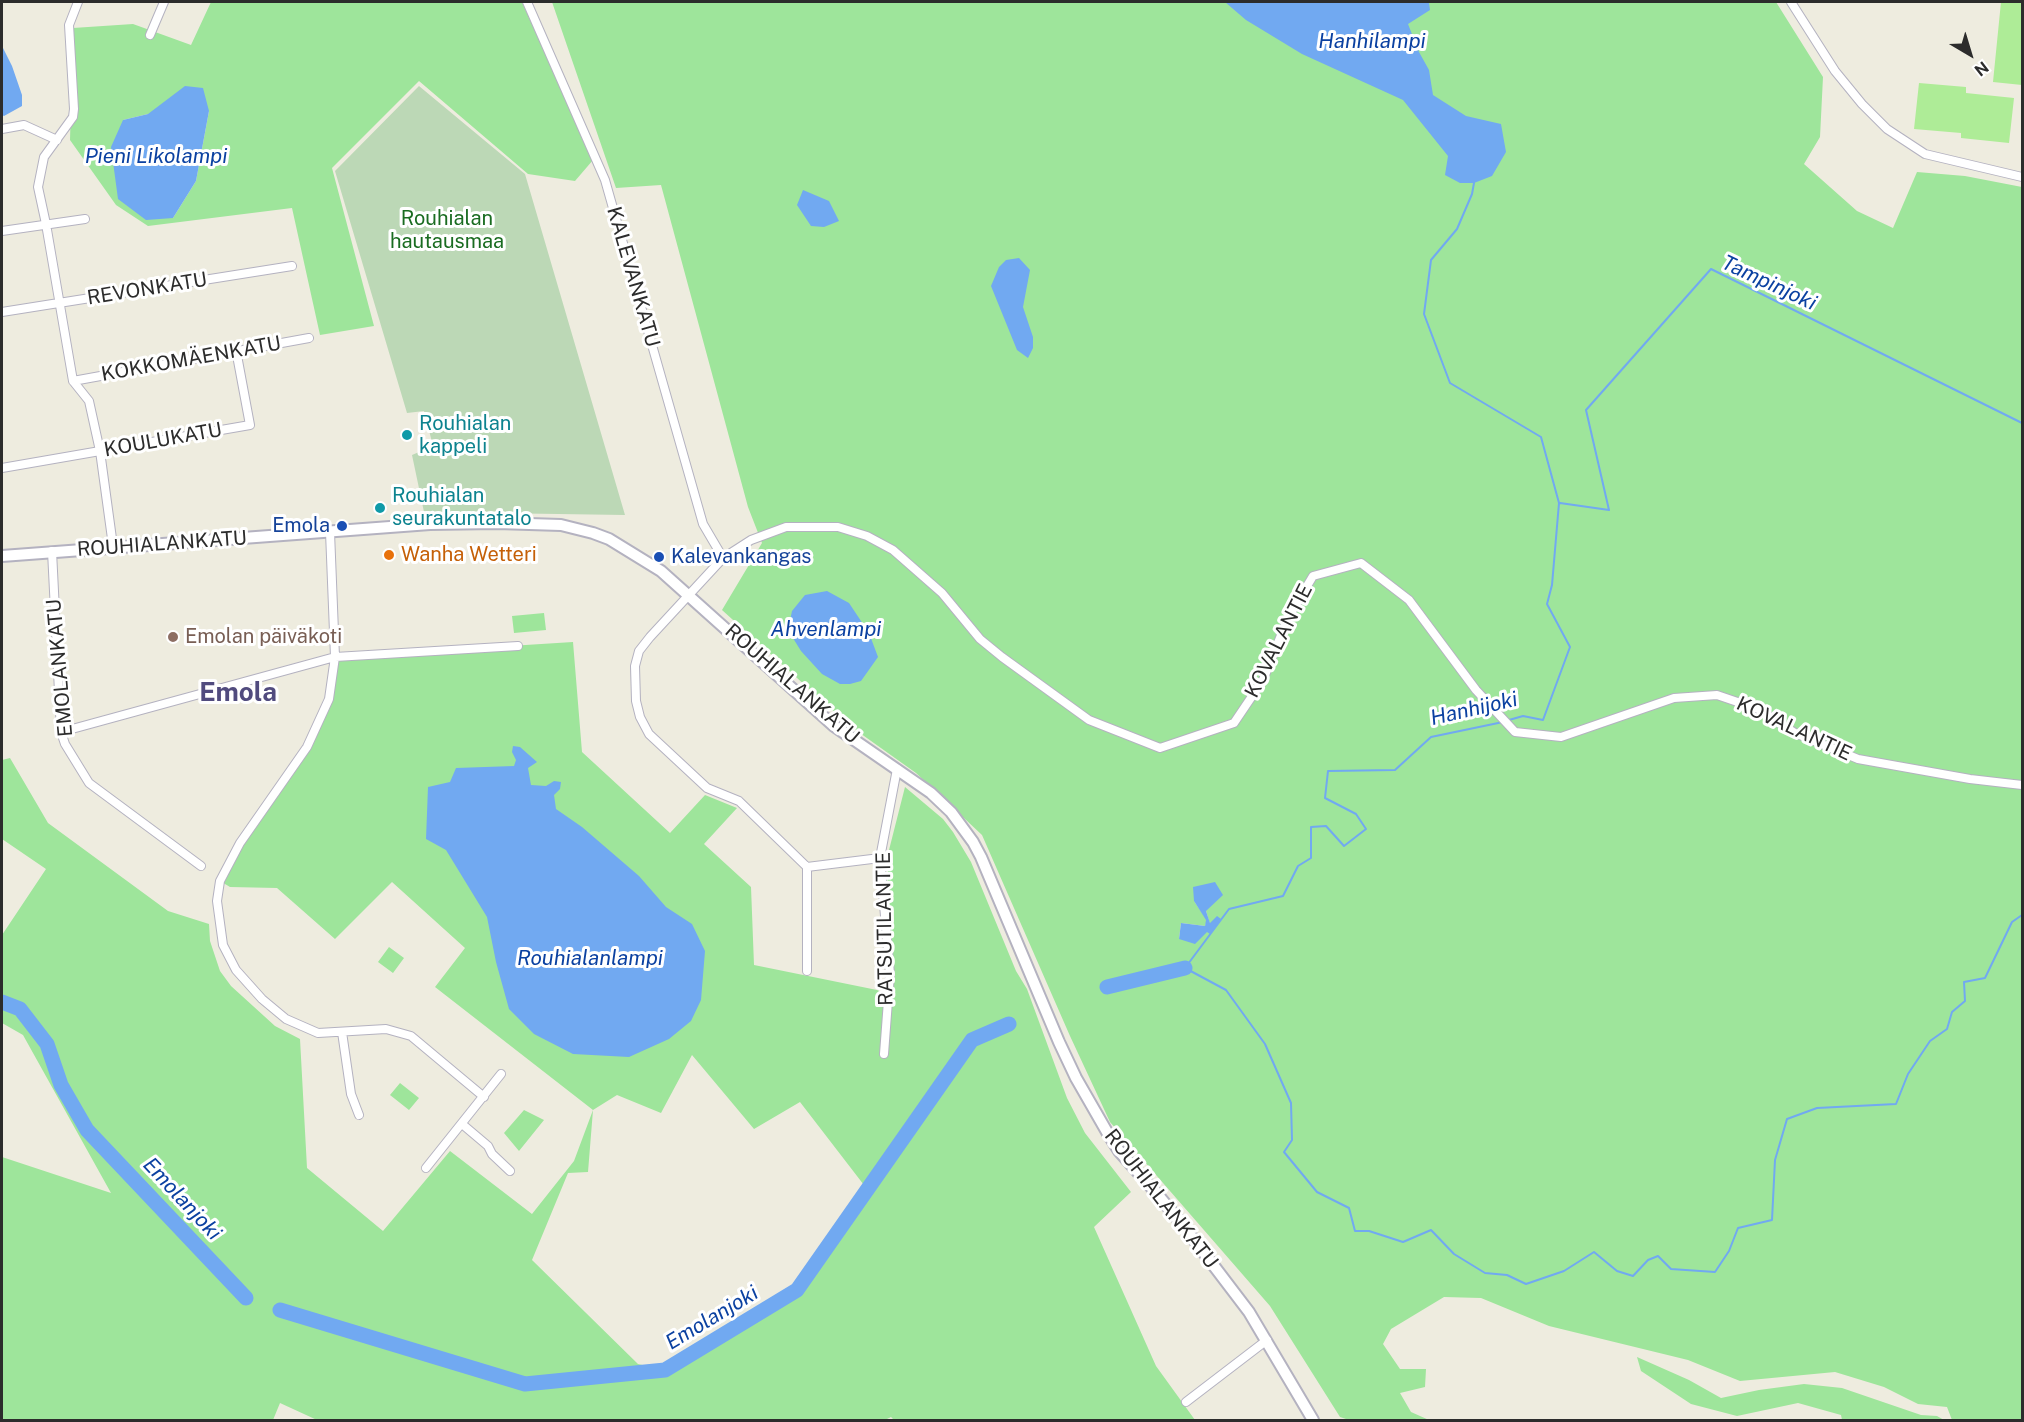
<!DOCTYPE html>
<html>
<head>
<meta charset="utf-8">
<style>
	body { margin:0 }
	#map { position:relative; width:2024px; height:1422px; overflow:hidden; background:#eeecdf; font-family:"Public Sans",sans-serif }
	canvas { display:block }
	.frame { position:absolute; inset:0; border:3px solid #2c2c2c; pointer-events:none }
	.north { position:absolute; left:1940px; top:24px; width:60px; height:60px; -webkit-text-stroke:4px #fff; paint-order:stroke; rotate:142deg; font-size:16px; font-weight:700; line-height:24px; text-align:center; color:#2c2c2c }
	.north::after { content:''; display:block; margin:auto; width:21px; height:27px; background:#2c2c2c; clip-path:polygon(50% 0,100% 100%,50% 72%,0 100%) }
</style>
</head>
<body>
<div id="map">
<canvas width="2024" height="1422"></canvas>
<div class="frame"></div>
<div class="north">N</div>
</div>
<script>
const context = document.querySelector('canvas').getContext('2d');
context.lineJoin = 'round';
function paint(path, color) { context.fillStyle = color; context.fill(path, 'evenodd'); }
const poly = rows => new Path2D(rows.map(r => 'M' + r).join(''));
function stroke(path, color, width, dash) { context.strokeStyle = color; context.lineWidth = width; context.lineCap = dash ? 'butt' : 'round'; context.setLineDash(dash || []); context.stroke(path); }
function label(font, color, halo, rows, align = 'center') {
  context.font = font + ' "Public Sans",sans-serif'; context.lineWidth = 6; context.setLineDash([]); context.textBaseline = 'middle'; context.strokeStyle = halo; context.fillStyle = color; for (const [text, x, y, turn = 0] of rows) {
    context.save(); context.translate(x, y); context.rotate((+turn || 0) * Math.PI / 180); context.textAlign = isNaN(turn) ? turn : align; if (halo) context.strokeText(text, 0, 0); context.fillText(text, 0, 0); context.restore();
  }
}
paint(poly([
	[211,2,522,2,593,160,575,181,528,174,419,81,332,168,374,326,320,335,292,208,148,226,116,205,70,140,73,28,133,24,191,45],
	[209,111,196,181,173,218,123,120,148,114],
	[552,2,1776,2,1823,77,1820,137,1804,164,1857,211,1893,228,1917,172,1965,176,2022,187,2022,1420,1952,1420,1947,1407,1918,1404,1884,1387,1835,1372,1740,1381,1688,1360,1549,1326,1481,1298,1444,1297,1391,1329,1383,1344,1400,1369,1426,1369,1425,1387,1400,1393,1411,1412,1429,1420,1349,1420,1340,1417,1270,1306,1110,1122,1070,1036,982,835,916,773,850,726,722,610,762,543,748,507,661,185,616,188],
	[1194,901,1206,911,1210,924,1179,939,1181,923,1205,926,1207,920],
	[544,613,546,630,514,633,512,616],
	[573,642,582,752,670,833,705,795,737,808,704,844,751,887,754,965,877,990,888,995,887,894,889,850,905,787,943,819,953,832,971,862,1016,971,1027,989,1067,1098,1085,1133,1131,1192,1094,1227,1156,1366,1195,1420,894,1420,891,1417,885,1420,317,1420,280,1403,273,1420,2,1420,2,1157,111,1193,23,1035,2,1023,2,935,46,869,2,839,2,760,10,758,48,823,168,911,209,924,210,941,220,971,231,986,275,1026,300,1039,307,1168,383,1231,450,1151,532,1214,574,1161,593,1110,435,987,465,948,392,882,335,939,277,888,230,887,220,881,240,843,307,747,329,699,335,657],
	[692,1055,754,1129,800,1102,867,1189,797,1290,665,1370,638,1364,532,1260,568,1173,588,1172,593,1110,617,1095,661,1113],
	[389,947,404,958,393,973,378,962],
	[400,1083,419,1098,409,1110,390,1095],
	[524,1110,544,1120,519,1151,504,1133],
	[1637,1357,1689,1380,1721,1398,1759,1390,1804,1384,1842,1388,1921,1415,1937,1416,1944,1420,1842,1420,1841,1415,1798,1403,1737,1416,1691,1404,1641,1371]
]), '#9ee59b');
paint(poly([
	[419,86,525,174,625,515,424,512,412,455,433,446,424,411,407,413,335,171]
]), '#bcd8b6');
paint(poly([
	[2001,2,2022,2,2022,85,1993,82],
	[1919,83,1966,87,1966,93,2014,98,2009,143,1961,138,1961,133,1914,129]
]), '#aeec97');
paint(poly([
	[1225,2,1429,3,1430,10,1408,24,1419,52,1429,70,1433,95,1466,116,1501,124,1506,152,1492,176,1474,183,1460,183,1445,175,1448,156,1403,100,1302,54,1246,20],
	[2,46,12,66,22,95,22,106,4,116,2,115],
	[185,86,203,88,209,111,196,181,173,218,146,220,118,199,111,147,123,120,148,114],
	[803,190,829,201,839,221,824,227,811,226,797,205],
	[1019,258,1030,270,1023,307,1033,337,1033,348,1028,358,1017,350,991,286,999,267,1006,260],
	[827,591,849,603,869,633,878,657,861,681,850,684,840,684,822,674,801,651,788,630,792,611,805,595],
	[513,746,520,747,537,762,528,768,531,785,546,786,554,781,561,782,560,789,554,795,556,809,582,827,639,876,666,907,692,924,705,951,701,1000,691,1021,669,1039,629,1057,573,1054,534,1034,509,1009,496,962,487,917,446,850,426,839,428,787,450,782,456,768,514,766,516,760,512,752],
	[1215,882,1223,895,1206,911,1210,923,1217,916,1221,919,1210,934,1207,932,1195,944,1179,939,1181,923,1205,926,1206,920,1194,901,1193,887]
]), '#71a9f1');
stroke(poly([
	[1474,183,1472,194,1457,229,1431,260,1424,314,1450,383,1541,437,1559,503,1552,585,1547,604,1570,647,1543,720,1523,716,1509,720],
	[1560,503,1609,510,1586,410,1711,269,2022,423],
	[1503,722,1431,737,1395,770,1328,771,1325,798,1356,814,1366,829,1344,846,1326,826,1311,827,1311,858,1298,866,1283,896,1229,909,1185,968,1226,990,1265,1044,1291,1103,1292,1140,1284,1152,1317,1192,1349,1208,1355,1231,1369,1231,1403,1242,1431,1230,1454,1254,1485,1273,1507,1275,1526,1284,1564,1271,1594,1252,1617,1271,1633,1276,1648,1260,1658,1256,1671,1269,1715,1272,1729,1251,1738,1228,1772,1220,1775,1160,1787,1119,1817,1108,1896,1104,1908,1074,1930,1041,1947,1029,1952,1012,1965,1001,1964,982,1985,978,2012,922,2022,915]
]), '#71a9f1', 2);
stroke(poly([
	[1107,987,1185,968],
	[2,1002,20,1009,47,1044,61,1085,87,1130,246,1298],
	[280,1310,525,1384,665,1370,797,1290,972,1040,1009,1024]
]), '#71a9f1', 15);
const minor = poly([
	[78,2,69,25,74,109,73,117,44,157,38,187,46,224,73,381,89,401,100,451,113,546],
	[527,2,605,180,703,524,723,558],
	[1791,2,1835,71,1862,104,1887,129,1925,154,2022,177],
	[150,35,164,2],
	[2,129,24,125,57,140],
	[2,231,85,219],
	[2,312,292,266],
	[73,381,309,338],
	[2,468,250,425,236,350],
	[330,532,335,657,329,699,307,747,240,843,220,881,217,901,223,945,236,970,262,999,286,1019,318,1033,386,1029,411,1036,484,1097],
	[52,551,61,732,65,744,89,783,201,866],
	[61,732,335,657,518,646],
	[880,858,807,867,739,801,707,788,649,734,640,717,636,701,635,666,639,651,650,637,723,558,751,540,786,527,838,527,867,536,893,550,942,593,980,639,1002,657,1089,720,1160,748,1234,723,1263,680,1288,618,1313,576,1361,563,1409,600,1476,690,1515,732,1561,737,1674,698,1717,695,1758,709,1795,733,1858,759,1970,779,2022,785],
	[807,867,807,971],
	[342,1032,351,1094,359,1115],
	[884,1054,890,974,880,858,897,769],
	[462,1124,488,1146,492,1154,510,1171],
	[426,1168,501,1074],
	[1186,1402,1267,1340]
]);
const tertiary = poly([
	[2,556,430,524,497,523,561,525,593,533,609,539,661,571,834,726,931,793,951,812,973,842,981,857,1059,1042,1076,1078,1107,1132,1119,1151,1153,1189,1182,1224,1249,1312,1313,1420]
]);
stroke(minor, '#b4b2c0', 10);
stroke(tertiary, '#b4b2c0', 14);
stroke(minor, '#fff', 8);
stroke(tertiary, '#fff', 10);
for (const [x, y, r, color] of [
	[407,435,6,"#0f9aa8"],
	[380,508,6,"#0f9aa8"],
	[342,526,6,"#1a4fb4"],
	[389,555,6,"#e8710a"],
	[659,557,6,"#1a4fb4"],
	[173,637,6,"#8d6e63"]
]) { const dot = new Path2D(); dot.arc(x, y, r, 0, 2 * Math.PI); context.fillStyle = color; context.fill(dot); stroke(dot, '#fff', 2); }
label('20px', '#1a6c21', '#fff', [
	["Rouhialan",447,219],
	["hautausmaa",447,242]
]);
label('20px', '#2c2c2c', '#fff', [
	["KALEVANKATU",633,277,74],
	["REVONKATU",147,289,-9],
	["KOKKOMÄENKATU",191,359,-10],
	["KOULUKATU",163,440,-10],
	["ROUHIALANKATU",162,544,-4],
	["KOVALANTIE",1279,641,-63],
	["EMOLANKATU",60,668,-95],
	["ROUHIALANKATU",792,684,41],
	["KOVALANTIE",1794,729,25],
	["RATSUTILANTIE",885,929,-91],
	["ROUHIALANKATU",1161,1199,52]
]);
label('20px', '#0d838f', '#fff', [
	["Rouhialan",419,424],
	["kappeli",419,447],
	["Rouhialan",392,496],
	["seurakuntatalo",392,519]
], 'left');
label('20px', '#164399', '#fff', [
	["Emola",330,526],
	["Kalevankangas",671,557,"left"]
], 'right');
label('20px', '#c56008', '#fff', [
	["Wanha Wetteri",401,555]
], 'left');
label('20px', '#785e54', '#fff', [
	["Emolan päiväkoti",185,637]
], 'left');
label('italic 21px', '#0b41a1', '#fff', [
	["Hanhilampi",1372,42],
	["Pieni Likolampi",156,157],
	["Tampinjoki",1769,283,25],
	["Ahvenlampi",826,630],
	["Hanhijoki",1474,709,-13],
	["Rouhialanlampi",590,959],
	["Emolanjoki",182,1199,47],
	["Emolanjoki",712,1318,-31]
]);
label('bold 26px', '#514b7e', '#fff', [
	["Emola",238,693]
]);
</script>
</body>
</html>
